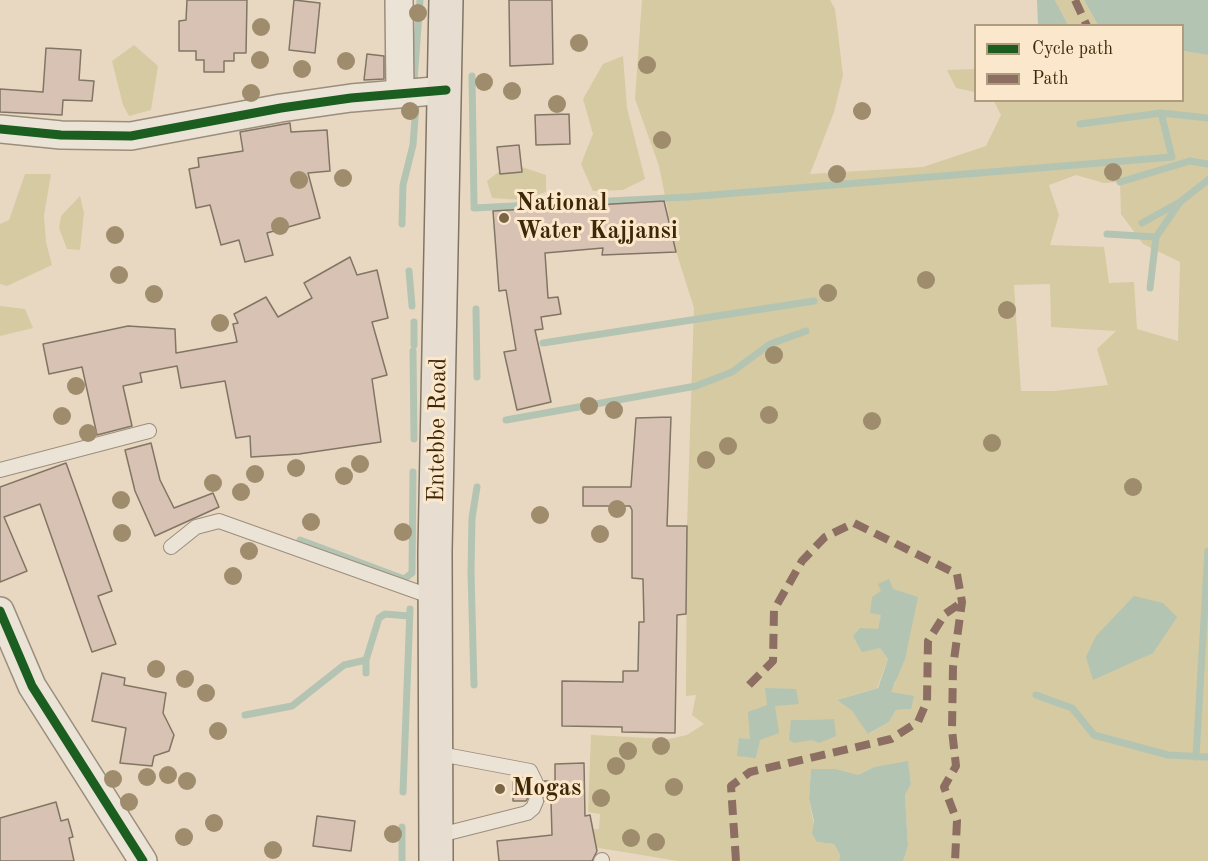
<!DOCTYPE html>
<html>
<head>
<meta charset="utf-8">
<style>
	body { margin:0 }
	#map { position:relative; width:1208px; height:861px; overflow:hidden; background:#e9d8c1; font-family:"Old Standard TT",serif }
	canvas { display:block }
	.legend { position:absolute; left:974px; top:24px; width:210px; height:78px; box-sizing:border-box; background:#fbe8cc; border:2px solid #af9b7d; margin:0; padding:8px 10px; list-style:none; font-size:18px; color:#3e2706 }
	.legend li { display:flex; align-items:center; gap:12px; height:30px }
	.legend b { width:30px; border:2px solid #af9b7d }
</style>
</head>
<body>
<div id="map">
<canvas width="1208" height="861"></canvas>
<ul class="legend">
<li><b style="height:8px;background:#1b5e20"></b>Cycle path</li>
<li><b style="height:8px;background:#8d6e63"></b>Path</li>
</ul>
</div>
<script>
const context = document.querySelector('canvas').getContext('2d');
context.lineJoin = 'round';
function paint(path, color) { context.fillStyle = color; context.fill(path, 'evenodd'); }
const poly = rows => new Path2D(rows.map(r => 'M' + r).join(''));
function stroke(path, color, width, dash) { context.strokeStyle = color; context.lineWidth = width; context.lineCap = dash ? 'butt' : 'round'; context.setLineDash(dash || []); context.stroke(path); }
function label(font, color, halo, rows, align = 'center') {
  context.font = font + ' "Old Standard TT",serif'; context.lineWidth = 6; context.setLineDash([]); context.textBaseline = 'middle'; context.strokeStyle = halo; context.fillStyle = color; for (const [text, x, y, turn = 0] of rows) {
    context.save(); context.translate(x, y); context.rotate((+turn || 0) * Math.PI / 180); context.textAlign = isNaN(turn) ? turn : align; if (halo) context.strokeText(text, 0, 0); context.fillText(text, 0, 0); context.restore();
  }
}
paint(poly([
	[642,0,830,0,835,9,843,75,834,112,810,174,923,167,986,146,1001,115,994,101,1182,100,1183,51,1208,55,1208,861,903,861,908,846,905,795,911,784,908,762,874,767,858,775,811,770,809,799,817,842,834,844,840,855,839,861,678,861,587,846,588,830,599,829,600,814,588,812,591,735,669,739,687,735,704,724,692,715,696,695,686,696,687,526,694,308,676,251,659,166,635,99],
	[1076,175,1104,183,1120,182,1121,214,1143,244,1180,262,1178,341,1137,329,1134,282,1109,283,1104,247,1050,245,1059,215,1049,185],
	[1050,284,1051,327,1116,331,1097,349,1108,385,1054,391,1021,391,1014,285],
	[881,591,896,682,890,693,911,709,896,710,889,722,869,734,852,711,837,700,877,688,888,659,880,648,878,629,882,615],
	[767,705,756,758,739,738,750,739],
	[834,719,819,743,811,740,791,720],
	[1055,0,1084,0,1098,25,1068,25],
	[134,45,158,66,151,110,129,116,123,105,112,61],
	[623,56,627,108,645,179,623,190,593,191,581,164,593,134,583,99,603,64],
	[975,69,975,92,956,88,947,70],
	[510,163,546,175,546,192,522,200,492,198,487,181],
	[25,174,51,174,44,216,46,242,52,265,7,286,0,284,0,224,9,220],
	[80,196,84,213,80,250,67,249,59,228,61,216],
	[0,306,25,309,33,328,0,336]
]), '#d5caa1');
paint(poly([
	[1037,0,1055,0,1068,25,1038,25],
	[1084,0,1208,0,1208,55,1183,51,1182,26,1098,25],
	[889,579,893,589,918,597,905,659,891,692,914,696,911,709,896,710,889,722,868,734,852,711,837,700,878,688,888,659,880,648,862,652,853,636,860,628,878,629,881,615,870,613,872,597,881,591,878,584],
	[1134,596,1163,603,1177,617,1153,653,1093,680,1086,657,1096,636],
	[765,688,796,689,799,704,775,706,779,733,760,740,756,758,737,756,739,738,750,739,748,712,767,705],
	[834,719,836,736,819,743,811,740,794,743,789,740,791,720],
	[908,761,911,784,905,795,908,846,903,861,839,861,840,855,834,844,817,842,812,833,814,821,809,799,811,769,835,769,858,775,874,767]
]), '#b4c4b2');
stroke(poly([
	[472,76,474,204],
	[414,81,420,0],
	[1080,124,1161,113,1208,118],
	[1120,182,1190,161,1208,164],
	[474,208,688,197,1172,157,1161,113],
	[1142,223,1180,202,1208,180],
	[402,224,403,185,413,145,416,105],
	[1107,234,1156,237],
	[409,271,412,306],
	[1150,288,1156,237,1180,202],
	[476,309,477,377],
	[414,322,414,345],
	[543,343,814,301],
	[413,351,414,439],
	[506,420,696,386,732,372,770,344,806,331],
	[300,540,404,579,412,573,413,472],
	[366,673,366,660,379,618,385,614,409,616],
	[474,685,471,572,472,518,477,487],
	[1036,695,1072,708,1094,735,1168,755,1208,757],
	[245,715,292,706,344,665,366,660],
	[1196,757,1208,551],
	[403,792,410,609],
	[402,827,402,861]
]), '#b4c4b2', 7);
const building = poly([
	[187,0,247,0,246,53,234,53,234,61,224,61,224,72,204,72,204,60,196,60,196,51,179,51,179,21,186,20,187,0],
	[294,0,320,3,315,53,289,50,294,0],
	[509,0,552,0,553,64,510,66,509,0],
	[46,48,81,50,79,80,94,81,92,101,63,100,62,115,0,112,0,89,43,92,46,48],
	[367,54,384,56,384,79,364,80,367,54],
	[569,114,570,144,536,145,535,115,569,114],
	[290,123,291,132,327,130,330,171,308,173,320,218,267,233,273,255,245,262,239,240,221,245,210,205,196,208,189,169,199,167,198,158,243,151,240,132,290,123],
	[519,145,522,172,500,174,497,147,519,145],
	[664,201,676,252,602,255,603,248,545,253,548,298,558,297,561,314,541,317,543,329,535,330,551,402,517,410,504,352,516,350,506,290,499,291,493,211,664,201],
	[350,257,357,275,377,270,388,318,372,322,387,375,372,379,381,442,299,454,251,457,250,436,236,438,225,381,181,388,177,366,140,373,142,382,123,386,132,426,97,435,82,367,49,374,43,344,128,326,175,329,176,353,237,342,233,324,238,323,234,314,266,297,278,317,312,298,304,283,350,257],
	[671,417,667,526,687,526,686,614,677,615,675,733,622,732,622,727,562,726,562,681,623,682,623,671,638,671,639,622,644,622,643,579,632,578,632,510,630,506,583,506,583,487,631,487,636,418,671,417],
	[151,443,160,480,174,508,213,493,219,507,155,536,135,491,125,450,151,443],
	[66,463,112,591,98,596,116,644,92,652,40,504,4,517,27,571,0,582,0,487,66,463],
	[102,673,125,678,124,685,166,693,163,713,174,735,169,751,154,756,152,766,120,763,126,728,92,721,102,673],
	[584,763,585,816,590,815,597,851,592,861,499,861,497,841,552,835,551,801,545,801,543,795,536,792,530,794,526,801,513,801,513,782,525,781,531,789,538,789,544,781,555,781,555,764,584,763],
	[56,802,61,821,68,819,73,837,69,838,74,861,0,861,0,818,56,802],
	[317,816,355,821,351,851,313,846,317,816]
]);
paint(building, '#d7c2b3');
stroke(building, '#817564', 1.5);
const service = poly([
	[0,470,149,431],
	[171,547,196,527,219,521,435,598],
	[435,753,530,771,535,781],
	[436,836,527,813,533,808,536,801],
	[601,861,602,860]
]);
const minor = poly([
	[399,0,400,93],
	[0,129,61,135,131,136,281,108,351,98,446,90],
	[0,611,32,686,143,861]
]);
const primary = poly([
	[436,861,435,551,446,0]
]);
stroke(service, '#9a8e7c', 16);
stroke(minor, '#9a8e7c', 30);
stroke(primary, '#817564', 36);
stroke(service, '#ece3d7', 14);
stroke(minor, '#ece3d7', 27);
stroke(primary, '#e7ded1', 33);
stroke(poly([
	[1075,0,1087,26],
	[749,685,773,661,774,610,802,561,825,537,854,523,957,574,962,602,953,667,952,730,956,766,944,787,957,821,955,861],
	[736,861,731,786,750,772,891,739,918,722,927,701,928,641,945,614,962,602]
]), '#8d6e63', 8, [15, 8]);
stroke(poly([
	[0,129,61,135,131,136,281,108,351,98,446,90],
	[0,611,32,686,143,861]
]), '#1b5e20', 9);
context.fillStyle = '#9e8c6c';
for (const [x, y] of [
	[418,13],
	[261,27],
	[579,43],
	[260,60],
	[346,61],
	[647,65],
	[302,69],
	[484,82],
	[512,91],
	[251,93],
	[557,104],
	[410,111],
	[862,111],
	[662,140],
	[1113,172],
	[837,174],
	[343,178],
	[299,180],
	[280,226],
	[115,235],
	[119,275],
	[926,280],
	[828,293],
	[154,294],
	[1007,310],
	[220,323],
	[774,355],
	[76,386],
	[589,406],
	[614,410],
	[769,415],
	[62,416],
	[872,421],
	[88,433],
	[992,443],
	[728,446],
	[706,460],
	[360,464],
	[296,468],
	[255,474],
	[344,476],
	[213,483],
	[1133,487],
	[241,492],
	[121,500],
	[617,509],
	[540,515],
	[311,522],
	[403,532],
	[122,533],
	[600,534],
	[249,551],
	[233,576],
	[156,669],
	[185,679],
	[206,693],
	[218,731],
	[661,746],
	[628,751],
	[616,766],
	[168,775],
	[147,777],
	[113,779],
	[187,781],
	[674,787],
	[601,798],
	[129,802],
	[214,823],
	[393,834],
	[184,837],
	[631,838],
	[656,842],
	[273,850]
]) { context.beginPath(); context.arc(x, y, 9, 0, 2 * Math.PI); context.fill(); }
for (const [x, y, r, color] of [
	[504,218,6,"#7a6547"],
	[500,789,6,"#7a6547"]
]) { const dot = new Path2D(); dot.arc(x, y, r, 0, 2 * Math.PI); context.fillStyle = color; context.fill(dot); stroke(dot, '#fbe8cc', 2); }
label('bold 24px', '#3e2706', '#fbe8cc', [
	["National",516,204],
	["Water Kajjansi",516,232],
	["Mogas",512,789]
], 'left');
label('24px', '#3e2706', '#fbe8cc', [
	["Entebbe Road",438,430,-89]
]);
</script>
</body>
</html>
